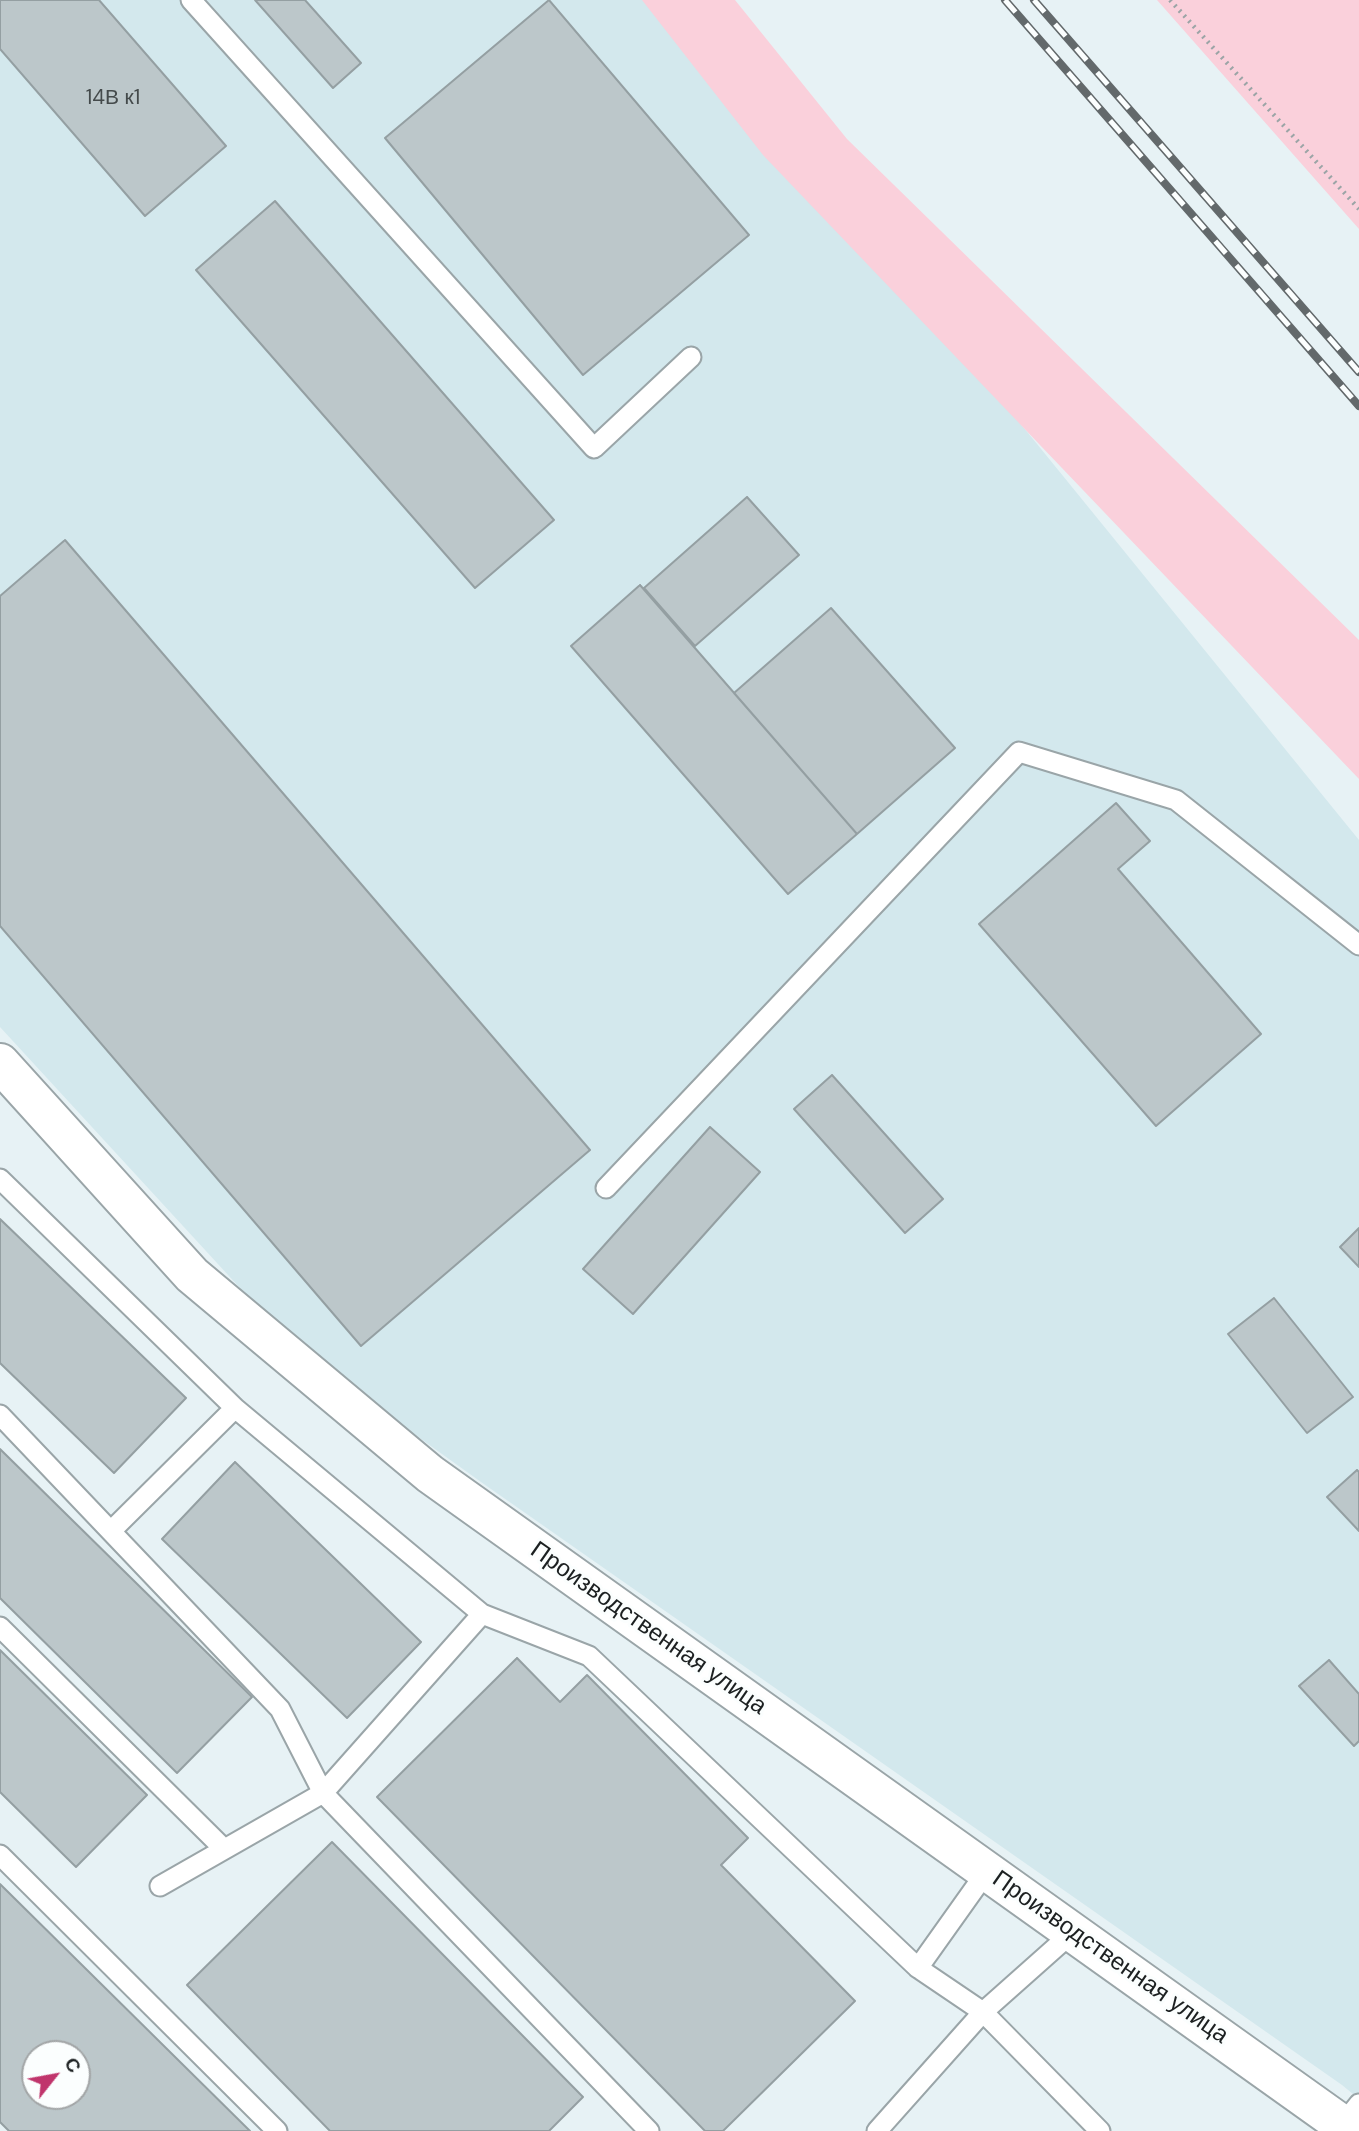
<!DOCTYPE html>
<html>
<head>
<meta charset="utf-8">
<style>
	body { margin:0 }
	#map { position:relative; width:1359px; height:2131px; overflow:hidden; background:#e7f2f5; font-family:"DM Sans",sans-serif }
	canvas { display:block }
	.north { position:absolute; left:21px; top:2040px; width:70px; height:70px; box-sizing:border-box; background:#fbfefe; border:2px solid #a2a5a6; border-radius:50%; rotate:59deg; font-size:19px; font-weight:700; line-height:28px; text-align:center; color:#1c2021 }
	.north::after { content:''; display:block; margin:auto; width:24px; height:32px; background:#c0356c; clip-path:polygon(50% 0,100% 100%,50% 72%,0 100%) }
</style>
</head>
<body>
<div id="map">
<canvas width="1359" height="2131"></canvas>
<div class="north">С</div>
</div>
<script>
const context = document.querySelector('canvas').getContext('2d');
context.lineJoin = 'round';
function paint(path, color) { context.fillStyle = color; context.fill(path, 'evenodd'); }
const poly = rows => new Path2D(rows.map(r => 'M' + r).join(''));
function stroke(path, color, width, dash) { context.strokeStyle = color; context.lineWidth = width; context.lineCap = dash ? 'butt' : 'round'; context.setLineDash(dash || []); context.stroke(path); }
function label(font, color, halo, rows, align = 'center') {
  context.font = font + ' "DM Sans",sans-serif'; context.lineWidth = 6; context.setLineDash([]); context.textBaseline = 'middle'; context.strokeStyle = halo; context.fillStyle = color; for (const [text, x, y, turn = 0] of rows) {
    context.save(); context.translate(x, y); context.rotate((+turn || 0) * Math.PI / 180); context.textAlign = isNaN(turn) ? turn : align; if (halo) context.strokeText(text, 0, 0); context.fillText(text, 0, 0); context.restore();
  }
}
paint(poly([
	[0,0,676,0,1359,840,1359,2099,1342,2085,481,1482,297,1350,0,1027]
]), '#d3e8ed');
paint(poly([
	[642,0,735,0,847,139,1359,640,1359,779,763,155],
	[1157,0,1359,0,1359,229]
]), '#fad0db');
const building = poly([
	[0,0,99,0,226,146,145,216,0,49,0,0],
	[255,0,305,0,361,63,333,88,255,0],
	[549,0,749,235,583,375,385,138,549,0],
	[275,201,554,520,475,588,196,270,275,201],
	[747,497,799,555,695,646,644,588,747,497],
	[65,540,590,1150,361,1346,0,926,0,596,65,540],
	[640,585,857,834,788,894,571,646,640,585],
	[831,608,955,748,857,834,734,693,831,608],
	[1116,803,1150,841,1118,869,1261,1034,1156,1126,979,924,1116,803],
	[832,1075,943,1199,905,1233,794,1109,832,1075],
	[710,1127,760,1172,633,1314,583,1269,710,1127],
	[0,1219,186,1398,114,1473,0,1363,0,1219],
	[1359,1228,1359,1267,1340,1247,1359,1228],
	[1274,1298,1353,1397,1307,1433,1228,1334,1274,1298],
	[0,1449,252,1697,177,1773,0,1598,0,1449],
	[235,1462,421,1642,347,1718,162,1539,235,1462],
	[1357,1470,1359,1472,1359,1531,1327,1497,1357,1470],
	[0,1650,147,1795,76,1867,0,1792,0,1650],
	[517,1658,560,1702,587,1675,748,1838,721,1865,855,2001,723,2131,705,2131,377,1797,517,1658],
	[1329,1660,1359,1694,1359,1741,1354,1746,1299,1686,1329,1660],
	[332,1842,583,2097,549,2131,330,2131,187,1985,332,1842],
	[0,1884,250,2131,9,2131,0,2122,0,1884],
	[35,2054,77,2054,77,2096,35,2096,35,2054]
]);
paint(building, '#bcc7ca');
stroke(building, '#949fa2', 2);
const service = poly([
	[191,0,594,448,691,357],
	[0,1179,235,1408,111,1531],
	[606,1188,1019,752,1176,800,1359,945],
	[235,1408,482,1614],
	[0,1415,280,1709,323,1793,649,2131],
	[0,1627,224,1849],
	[0,1855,277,2131],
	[160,1886,323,1793,482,1614,589,1656,918,1968],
	[1073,1932,983,2012,1100,2131],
	[1343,2124,1359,2104],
	[877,2131,983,2012,918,1968,987,1871]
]);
const minor = poly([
	[0,1063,192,1275,430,1474,1351,2131]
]);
stroke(service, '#9aa5a8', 23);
stroke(minor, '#9aa5a8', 42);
stroke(poly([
	[1170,0,1359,209]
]), '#9ba4a6', 4.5, [2, 5]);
stroke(service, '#fff', 19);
stroke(minor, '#fff', 38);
const rail = poly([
	[1005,0,1359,406],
	[1034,0,1359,372]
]);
stroke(rail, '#63696b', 8);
stroke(rail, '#fbfefe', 5, [16]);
label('21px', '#444a4b', null, [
	["14В к1",113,98]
]);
label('24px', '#1c2021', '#fbfefe', [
	["Производственная улица",648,1629,35],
	["Производственная улица",1110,1958,35]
]);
</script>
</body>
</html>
